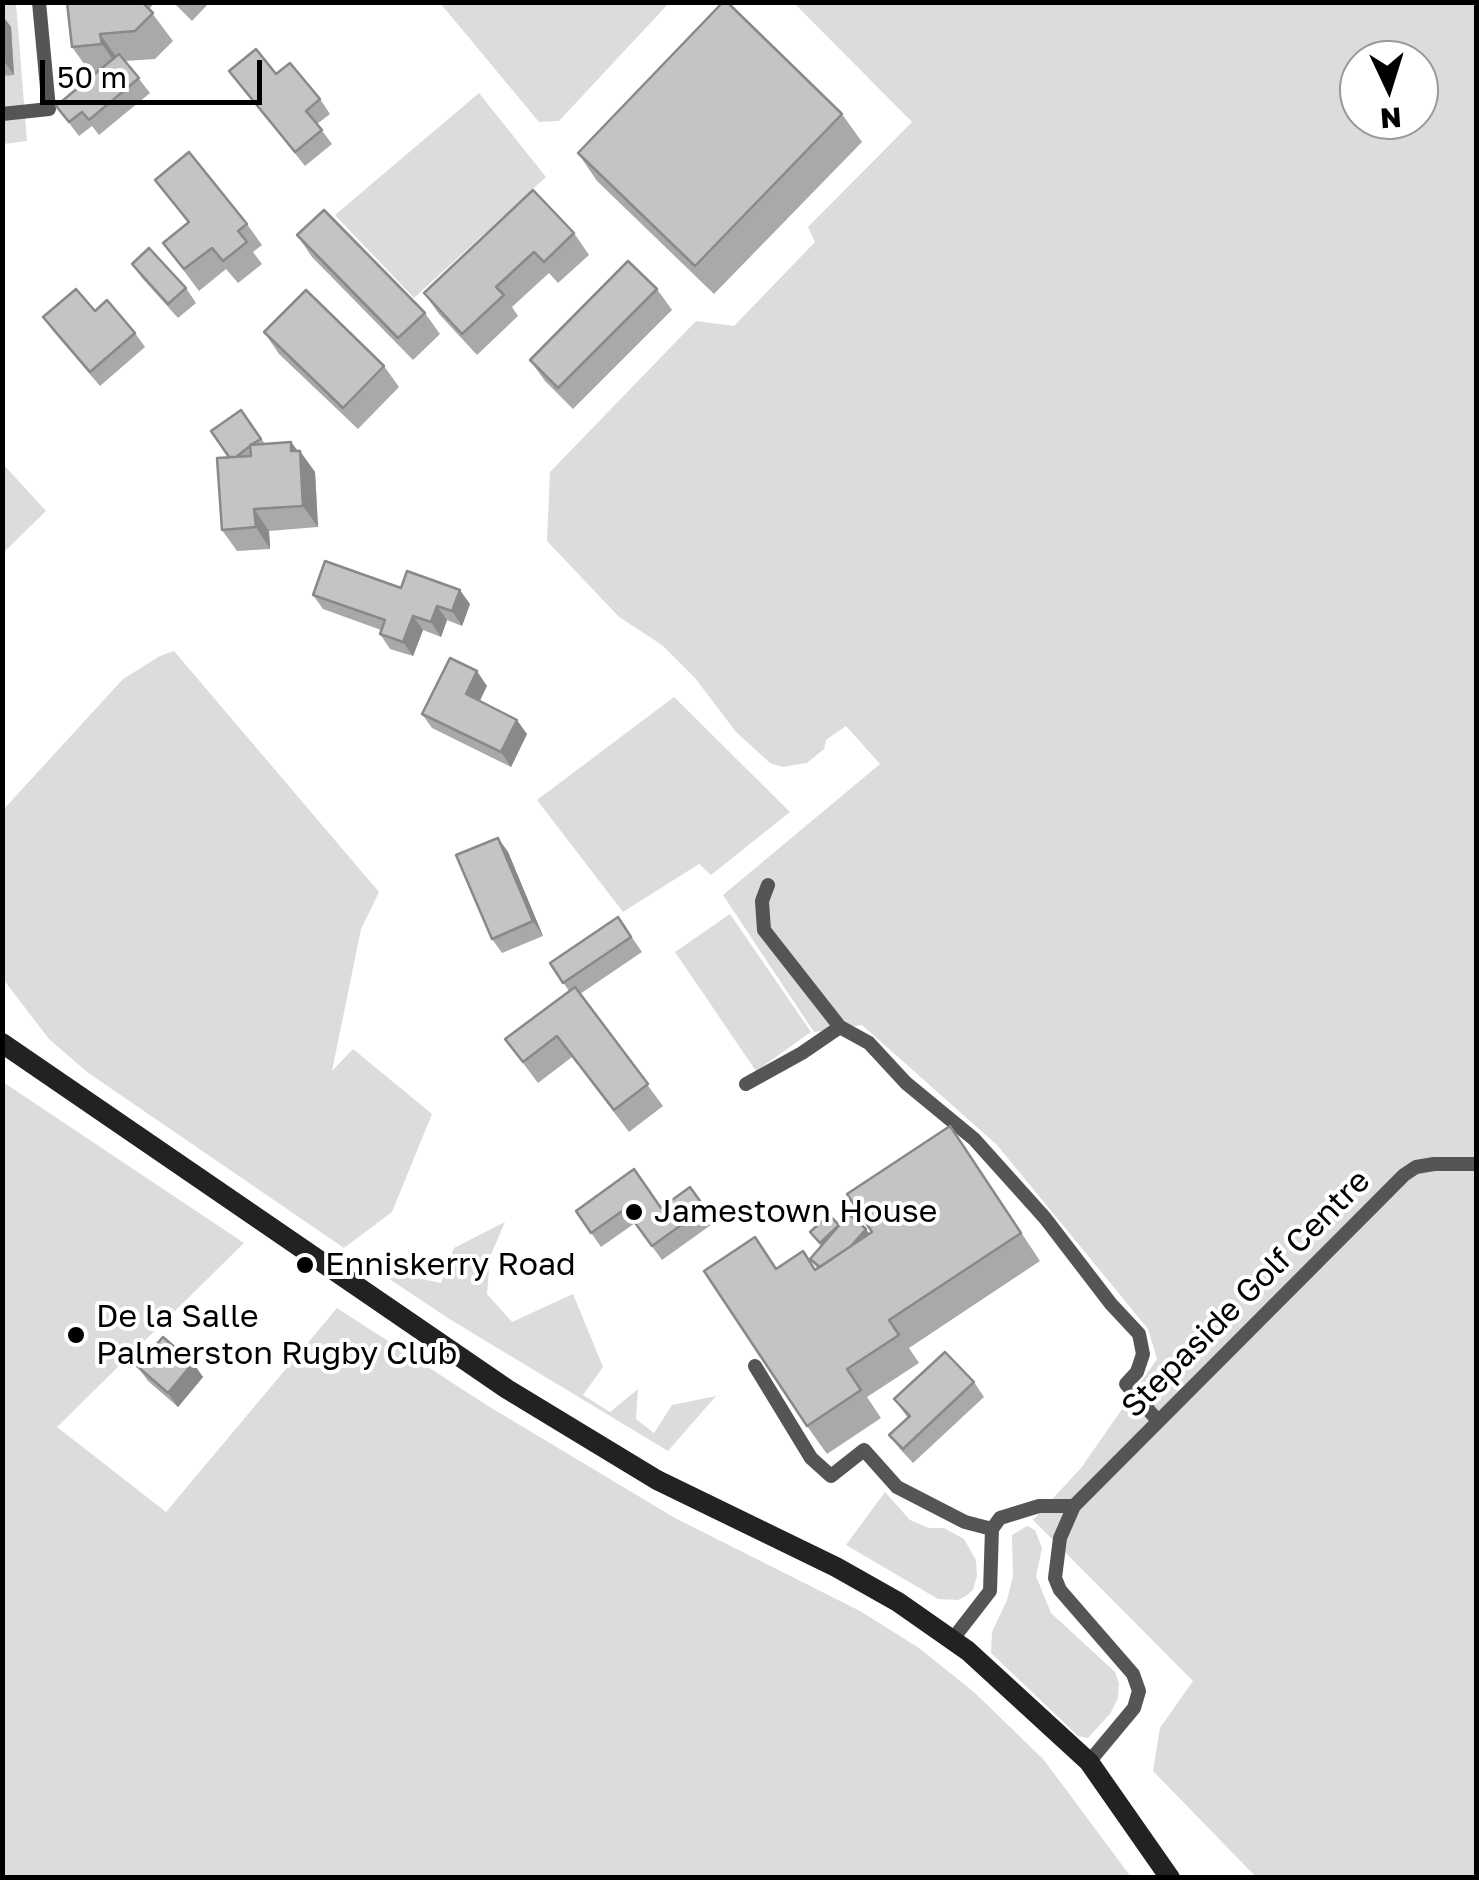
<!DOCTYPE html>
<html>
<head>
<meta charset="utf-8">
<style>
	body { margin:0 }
	#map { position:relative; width:1479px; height:1880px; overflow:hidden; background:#fff; font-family:"Golos Text",sans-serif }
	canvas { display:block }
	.frame { position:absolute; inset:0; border:5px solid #000; pointer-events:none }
	.north { position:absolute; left:1339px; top:40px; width:100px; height:100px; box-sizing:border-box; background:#fff; border:2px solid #999; border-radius:50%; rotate:176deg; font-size:28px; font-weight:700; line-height:40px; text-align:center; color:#000 }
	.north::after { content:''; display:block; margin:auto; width:35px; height:45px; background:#000; clip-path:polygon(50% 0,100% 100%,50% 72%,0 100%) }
	.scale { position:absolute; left:40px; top:60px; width:222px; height:45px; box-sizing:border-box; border:5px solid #000; border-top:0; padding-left:12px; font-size:30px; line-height:35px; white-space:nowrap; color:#000; -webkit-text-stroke:8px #fff; paint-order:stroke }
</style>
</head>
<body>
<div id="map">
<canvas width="1479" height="1880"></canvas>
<div class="frame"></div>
<div class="north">N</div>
<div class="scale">50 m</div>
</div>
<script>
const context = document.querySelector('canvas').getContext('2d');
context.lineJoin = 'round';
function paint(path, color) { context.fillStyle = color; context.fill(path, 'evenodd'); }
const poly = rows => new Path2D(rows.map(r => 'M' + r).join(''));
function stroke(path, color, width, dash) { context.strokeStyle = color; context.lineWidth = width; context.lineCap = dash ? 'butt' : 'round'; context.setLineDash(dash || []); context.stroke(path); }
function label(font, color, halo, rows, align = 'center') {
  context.font = font + ' "Golos Text",sans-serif'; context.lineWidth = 8; context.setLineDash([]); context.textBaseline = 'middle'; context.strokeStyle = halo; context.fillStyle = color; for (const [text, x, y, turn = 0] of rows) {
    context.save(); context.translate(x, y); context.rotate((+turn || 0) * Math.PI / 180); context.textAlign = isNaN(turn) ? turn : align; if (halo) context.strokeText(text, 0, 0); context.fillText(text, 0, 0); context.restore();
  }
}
paint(poly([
	[3,3,16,3,27,141,3,144],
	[440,3,669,3,559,121,539,122],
	[794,3,1476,3,1476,1877,1256,1877,1153,1771,1160,1728,1193,1681,1033,1520,1081,1468,1157,1359,1148,1329,997,1145,862,1025,814,1032,723,895,880,764,846,726,826,740,824,749,807,763,782,767,770,763,736,732,695,678,662,645,619,617,547,541,550,472,696,321,734,326,815,242,808,227,912,122],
	[1359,60,1419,60,1419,120,1359,120],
	[479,93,546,177,414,298,335,215],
	[3,464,46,511,3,553],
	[174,651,379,892,361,929,332,1071,353,1049,432,1114,392,1212,344,1248,87,1072,49,1039,3,979,3,810,123,679,160,656],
	[674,697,790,812,711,875,699,864,623,912,537,800],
	[730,914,811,1032,756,1071,675,952],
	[3,1082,244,1243,57,1427,166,1512,337,1308,488,1406,675,1518,860,1611,919,1648,975,1693,1044,1760,1131,1877,3,1877],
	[505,1222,490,1257,487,1294,512,1322,573,1294,603,1367,583,1395,610,1412,638,1389,636,1419,654,1433,672,1405,716,1396,668,1451,451,1320,374,1269,441,1283,454,1248],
	[885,1492,910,1520,929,1528,944,1528,964,1539,976,1560,977,1576,973,1590,966,1596,958,1600,938,1599,846,1545],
	[1027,1526,1035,1530,1042,1548,1036,1576,1051,1613,1115,1672,1119,1683,1118,1698,1110,1714,1088,1738,1078,1736,991,1653,992,1632,1007,1600,1013,1576,1012,1535]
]), '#dcdcdc');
stroke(poly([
	[2,114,49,109,39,2],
	[768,885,762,901,764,930,840,1027],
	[746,1084,802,1053,840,1027,869,1043,906,1083,974,1139,1045,1218,1111,1304,1139,1334,1143,1354,1137,1372,1126,1384,1158,1421],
	[755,1366,811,1458,831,1476,864,1450,897,1487,965,1522,992,1529],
	[952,1640,990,1591,992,1529,1000,1518,1039,1506,1074,1506],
	[1089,1762,1134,1708,1139,1691,1133,1674,1060,1590,1055,1578,1060,1538,1074,1506,1404,1175,1416,1167,1434,1164,1476,1164]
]), '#555', 14);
stroke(poly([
	[2,1043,507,1389,657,1480,836,1567,898,1602,968,1651,1089,1762,1170,1878]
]), '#222', 20);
paint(poly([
	[67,2,155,2,149,9,173,41,155,59,125,61,150,93,99,135,92,126,79,136,56,106,92,75,72,47],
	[173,2,210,2,192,21],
	[2,15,11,27,14,75,2,76],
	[229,71,320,99,330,114,317,124,332,144,305,166],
	[842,114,862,142,714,294,597,181,578,153],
	[155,180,247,224,262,245,253,252,262,264,238,283,226,269,199,291,163,243,188,223],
	[574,233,589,255,558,283,549,273,512,307,518,316,477,355,439,314,424,293],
	[297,235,425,313,440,334,413,360,312,257],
	[132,264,186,288,196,303,178,318,142,278],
	[657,289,672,310,573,409,545,381,530,360],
	[95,311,135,333,145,347,100,386,53,331,43,317],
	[264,332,384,366,399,387,358,429,279,354],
	[241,410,265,444,291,442,315,472,318,527,269,531,270,549,237,551,222,530,229,457],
	[313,595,470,604,462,626,447,620,441,637,423,630,413,656,390,649,380,634,381,630,323,609],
	[487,686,479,701,527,734,511,767,432,728,422,714],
	[498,838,508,852,543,936,502,953,492,939],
	[618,917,642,952,580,994,663,1106,629,1132,572,1057,538,1083,505,1039,569,991,550,963],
	[969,1154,1040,1261,909,1348,919,1363,867,1397,881,1418,827,1454,807,1426,777,1269,816,1269,817,1268,810,1259,821,1246,810,1232,839,1226,869,1234],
	[690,1187,715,1222,662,1260,635,1223,601,1247,576,1211,661,1208],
	[193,1363,203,1377,178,1407,148,1381,137,1366],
	[974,1382,984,1397,913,1463,900,1449,889,1435,908,1418,894,1399]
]), '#a9a9a9');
paint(poly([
	[2,15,11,27,14,75,2,58],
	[100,34,120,62,121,72,102,44],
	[291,442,300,455,300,451,315,472,318,527,303,506],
	[254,509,269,531,270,549,256,527],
	[460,590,470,604,462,626,452,611],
	[437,606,447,620,441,637,431,622],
	[413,616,423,630,413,656,403,642],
	[477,671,487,686,476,709,466,694],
	[517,720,527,734,511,767,501,752],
	[498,838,508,852,543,936,533,921],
	[866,1229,876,1243,827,1273],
	[193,1363,203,1377,178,1407,168,1393]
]), '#898989');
const building = poly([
	[67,2,142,2,153,13,135,31,100,34,102,44,72,47,67,2],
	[723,2,727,2,842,114,695,266,578,153,723,2],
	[256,49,276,74,290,63,320,99,306,111,322,130,295,152,229,71,256,49],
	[119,54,139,78,89,120,82,112,69,122,56,106,119,54],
	[189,152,247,224,238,231,247,242,223,261,212,248,184,269,163,243,189,222,155,180,189,152],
	[533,190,574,233,544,262,534,252,496,287,504,295,462,334,424,293,533,190],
	[324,210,425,313,398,338,297,235,324,210],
	[149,248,186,288,168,304,132,264,149,248],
	[628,261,657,289,558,388,530,360,628,261],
	[76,289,95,311,107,300,135,333,90,372,43,317,76,289],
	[306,290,384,366,343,408,264,332,306,290],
	[241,410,261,439,250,445,250,446,236,457,229,457,211,431,241,410],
	[291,442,291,451,300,451,303,506,254,509,256,527,222,530,217,458,251,456,250,445,291,442],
	[325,561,401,588,407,571,460,590,452,611,437,606,431,622,413,616,403,642,380,634,385,620,313,595,325,561],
	[450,658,477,671,466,694,517,720,501,752,422,714,450,658],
	[498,838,533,921,492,939,456,855,498,838],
	[618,917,631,937,563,983,550,963,618,917],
	[575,987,648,1084,614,1110,557,1036,523,1062,505,1039,575,987],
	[950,1126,1021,1233,889,1320,899,1335,847,1369,861,1390,807,1426,704,1271,755,1237,776,1269,803,1251,815,1270,872,1232,847,1194,950,1126],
	[634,1169,661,1208,690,1187,705,1208,652,1246,625,1209,591,1233,576,1211,634,1169],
	[849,1214,866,1229,851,1246,820,1267,810,1259,849,1214],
	[829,1215,839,1225,820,1243,810,1232,829,1215],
	[163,1337,193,1363,168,1393,137,1366,163,1337],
	[945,1352,974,1382,903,1449,889,1435,910,1416,894,1399,945,1352]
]);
paint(building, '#c4c4c4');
stroke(building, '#898989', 2.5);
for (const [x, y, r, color] of [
	[634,1212,10,"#000"],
	[305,1265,10,"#000"],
	[76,1335,10,"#000"]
]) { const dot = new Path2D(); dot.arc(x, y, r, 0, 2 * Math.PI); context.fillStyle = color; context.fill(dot); stroke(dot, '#fff', 4); }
label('32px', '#000', '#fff', [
	["Jamestown House",654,1212],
	["Enniskerry Road",325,1265],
	["De la Salle",96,1317],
	["Palmerston Rugby Club",96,1354]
], 'left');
label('32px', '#000', '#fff', [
	["Stepaside Golf Centre",1246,1294,-45]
]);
</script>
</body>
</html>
